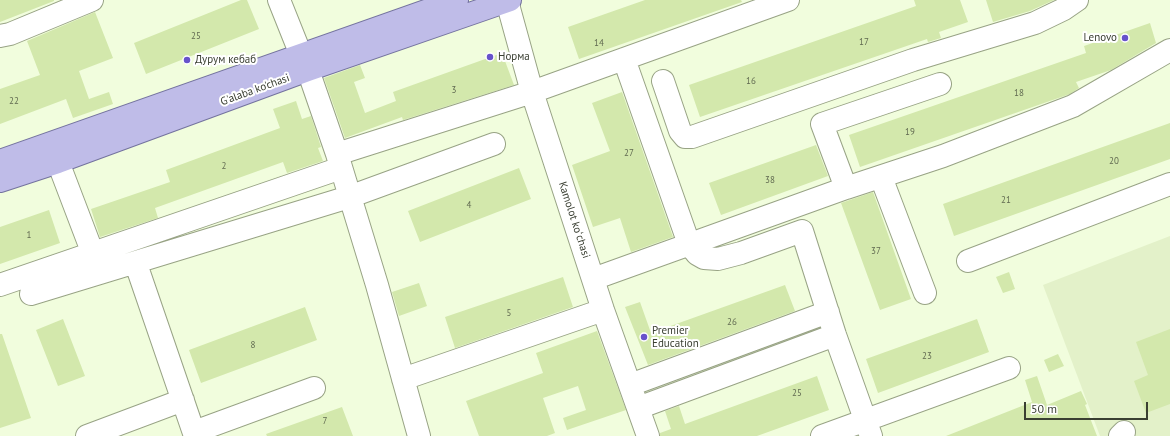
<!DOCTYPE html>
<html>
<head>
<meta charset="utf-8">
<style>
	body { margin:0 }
	#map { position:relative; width:1170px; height:436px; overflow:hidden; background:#f1fddd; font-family:"PT Sans",sans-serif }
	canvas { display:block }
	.scale { position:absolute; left:1024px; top:402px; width:124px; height:18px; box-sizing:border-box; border:2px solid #3a3f32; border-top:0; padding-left:5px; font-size:12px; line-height:14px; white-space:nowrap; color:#3a3f32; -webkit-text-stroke:3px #fff; paint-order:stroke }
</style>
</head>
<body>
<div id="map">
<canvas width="1170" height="436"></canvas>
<div class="scale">50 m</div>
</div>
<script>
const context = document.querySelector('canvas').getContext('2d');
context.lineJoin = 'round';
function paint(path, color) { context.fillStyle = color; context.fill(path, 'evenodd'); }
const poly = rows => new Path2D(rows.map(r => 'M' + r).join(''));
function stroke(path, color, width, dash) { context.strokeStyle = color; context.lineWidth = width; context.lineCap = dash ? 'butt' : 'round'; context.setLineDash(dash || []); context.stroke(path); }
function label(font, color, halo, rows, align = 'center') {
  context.font = font + ' "PT Sans",sans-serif'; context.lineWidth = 4; context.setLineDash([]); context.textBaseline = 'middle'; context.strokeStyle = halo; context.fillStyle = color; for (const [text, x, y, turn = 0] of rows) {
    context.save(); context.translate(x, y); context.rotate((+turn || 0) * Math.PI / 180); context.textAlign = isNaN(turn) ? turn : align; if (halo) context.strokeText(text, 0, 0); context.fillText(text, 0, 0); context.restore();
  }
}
paint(poly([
	[1170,236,1170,436,1100,436,1043,285]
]), '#e3f1c9');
paint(poly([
	[0,0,54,0,54,1,0,22],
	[241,0,247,0,259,29,146,74,134,43],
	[645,0,741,0,742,2,579,59,568,27],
	[914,0,960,0,968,22,939,32,941,38,928,42,927,39,700,117,689,85,916,6],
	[986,0,1054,0,1030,11,993,22],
	[95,12,113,58,79,71,89,99,109,92,113,104,73,118,66,99,0,124,0,89,40,75,27,41],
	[1150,23,1156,43,1111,70,1076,82,1079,88,1070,94,860,167,849,135,1086,53,1084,46],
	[502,53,514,85,403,120,402,117,345,138,324,78,360,65,365,78,354,82,365,113,396,101,393,92],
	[622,92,673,237,631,252,620,218,593,227,572,165,610,151,592,103],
	[296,101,302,119,311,116,321,147,318,148,323,161,287,173,283,162,155,208,158,218,100,237,91,209,170,182,166,170,280,128,273,109],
	[1170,123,1170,159,954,236,943,204],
	[816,145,828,176,721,215,709,183],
	[519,168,531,199,420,242,408,211],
	[873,192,911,299,880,310,841,203],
	[49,210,60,243,0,264,0,227],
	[1009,272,1015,289,1003,293,996,277],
	[563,277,573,307,455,348,445,317],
	[419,283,427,306,399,316,392,292],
	[785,285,795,311,648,365,625,307,640,302,651,333],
	[305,307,317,340,201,383,189,350],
	[63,319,85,376,58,386,36,330],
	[977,319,989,352,878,393,866,359],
	[1170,329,1170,404,1146,413,1134,381,1148,375,1136,342],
	[597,331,626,410,567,430,563,418,586,410,578,386,543,398,555,433,547,436,479,436,466,401,543,373,536,353],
	[0,334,2,334,31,418,0,428],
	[1058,354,1064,366,1049,372,1044,360],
	[817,376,829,410,757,436,660,436,660,433,671,429,665,411,679,406,685,424],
	[1037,376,1047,405,1081,391,1087,404,1085,405,1097,436,946,436,1032,402,1025,380],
	[342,407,353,436,267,436,266,434]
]), '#d3e8ac');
const minor = poly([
	[279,0,301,55],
	[507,1,532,92,603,310,648,436],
	[0,36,10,34,92,0],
	[624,59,689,244,697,254,704,258,718,259,741,253,802,231,835,335,871,436],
	[308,70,337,154,377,285,419,436],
	[663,81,680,131,685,137,692,137,913,60,1035,23,1064,9,1077,0],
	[337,154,532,92,788,0],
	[58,162,98,267],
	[881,177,925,293],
	[846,188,822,124,940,84],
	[968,261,1170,184],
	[136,264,195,436],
	[593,279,846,188,943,156,1073,106,1170,50],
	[0,285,341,168],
	[31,294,349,197,494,144],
	[403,379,603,310],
	[630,385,828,312],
	[638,408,835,335],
	[194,432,314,388],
	[87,436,183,400],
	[822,436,1009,368],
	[1120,436,1124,432]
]);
const major = poly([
	[0,161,457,0],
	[0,181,58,162,308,70,510,0]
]);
stroke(minor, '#98a385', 24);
stroke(major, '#74739e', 24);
stroke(minor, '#fff', 22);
stroke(major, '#bfbce8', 22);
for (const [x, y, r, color] of [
	[1125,38,4,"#6752cb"],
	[490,57,4,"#6752cb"],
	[187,60,4,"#6752cb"],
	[644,337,4,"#6752cb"]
]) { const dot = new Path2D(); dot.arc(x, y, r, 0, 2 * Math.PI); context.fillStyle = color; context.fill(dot); stroke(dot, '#fff', 1.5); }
label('9px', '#606950', null, [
	["25",196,36],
	["17",864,42],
	["14",599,43],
	["16",751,81],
	["3",454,90],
	["18",1019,93],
	["22",14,101],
	["19",910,132],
	["27",629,153],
	["20",1114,161],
	["2",224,166],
	["38",770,180],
	["21",1006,200],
	["4",469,205],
	["1",29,235],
	["37",876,251],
	["5",509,313],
	["26",732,322],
	["8",253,345],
	["23",927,356],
	["25",797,393],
	["7",325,421]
]);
label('11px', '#3a3f32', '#fff', [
	["Lenovo",1117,38,"right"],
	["Норма",498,57],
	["Дурум кебаб",195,60],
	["Premier",652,331],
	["Education",652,344]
], 'left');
label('11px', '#3a3f32', '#fff', [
	["G'alaba ko'chasi",255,90,-20],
	["Kamolot koʻchasi",574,220,72]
]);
</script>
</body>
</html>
